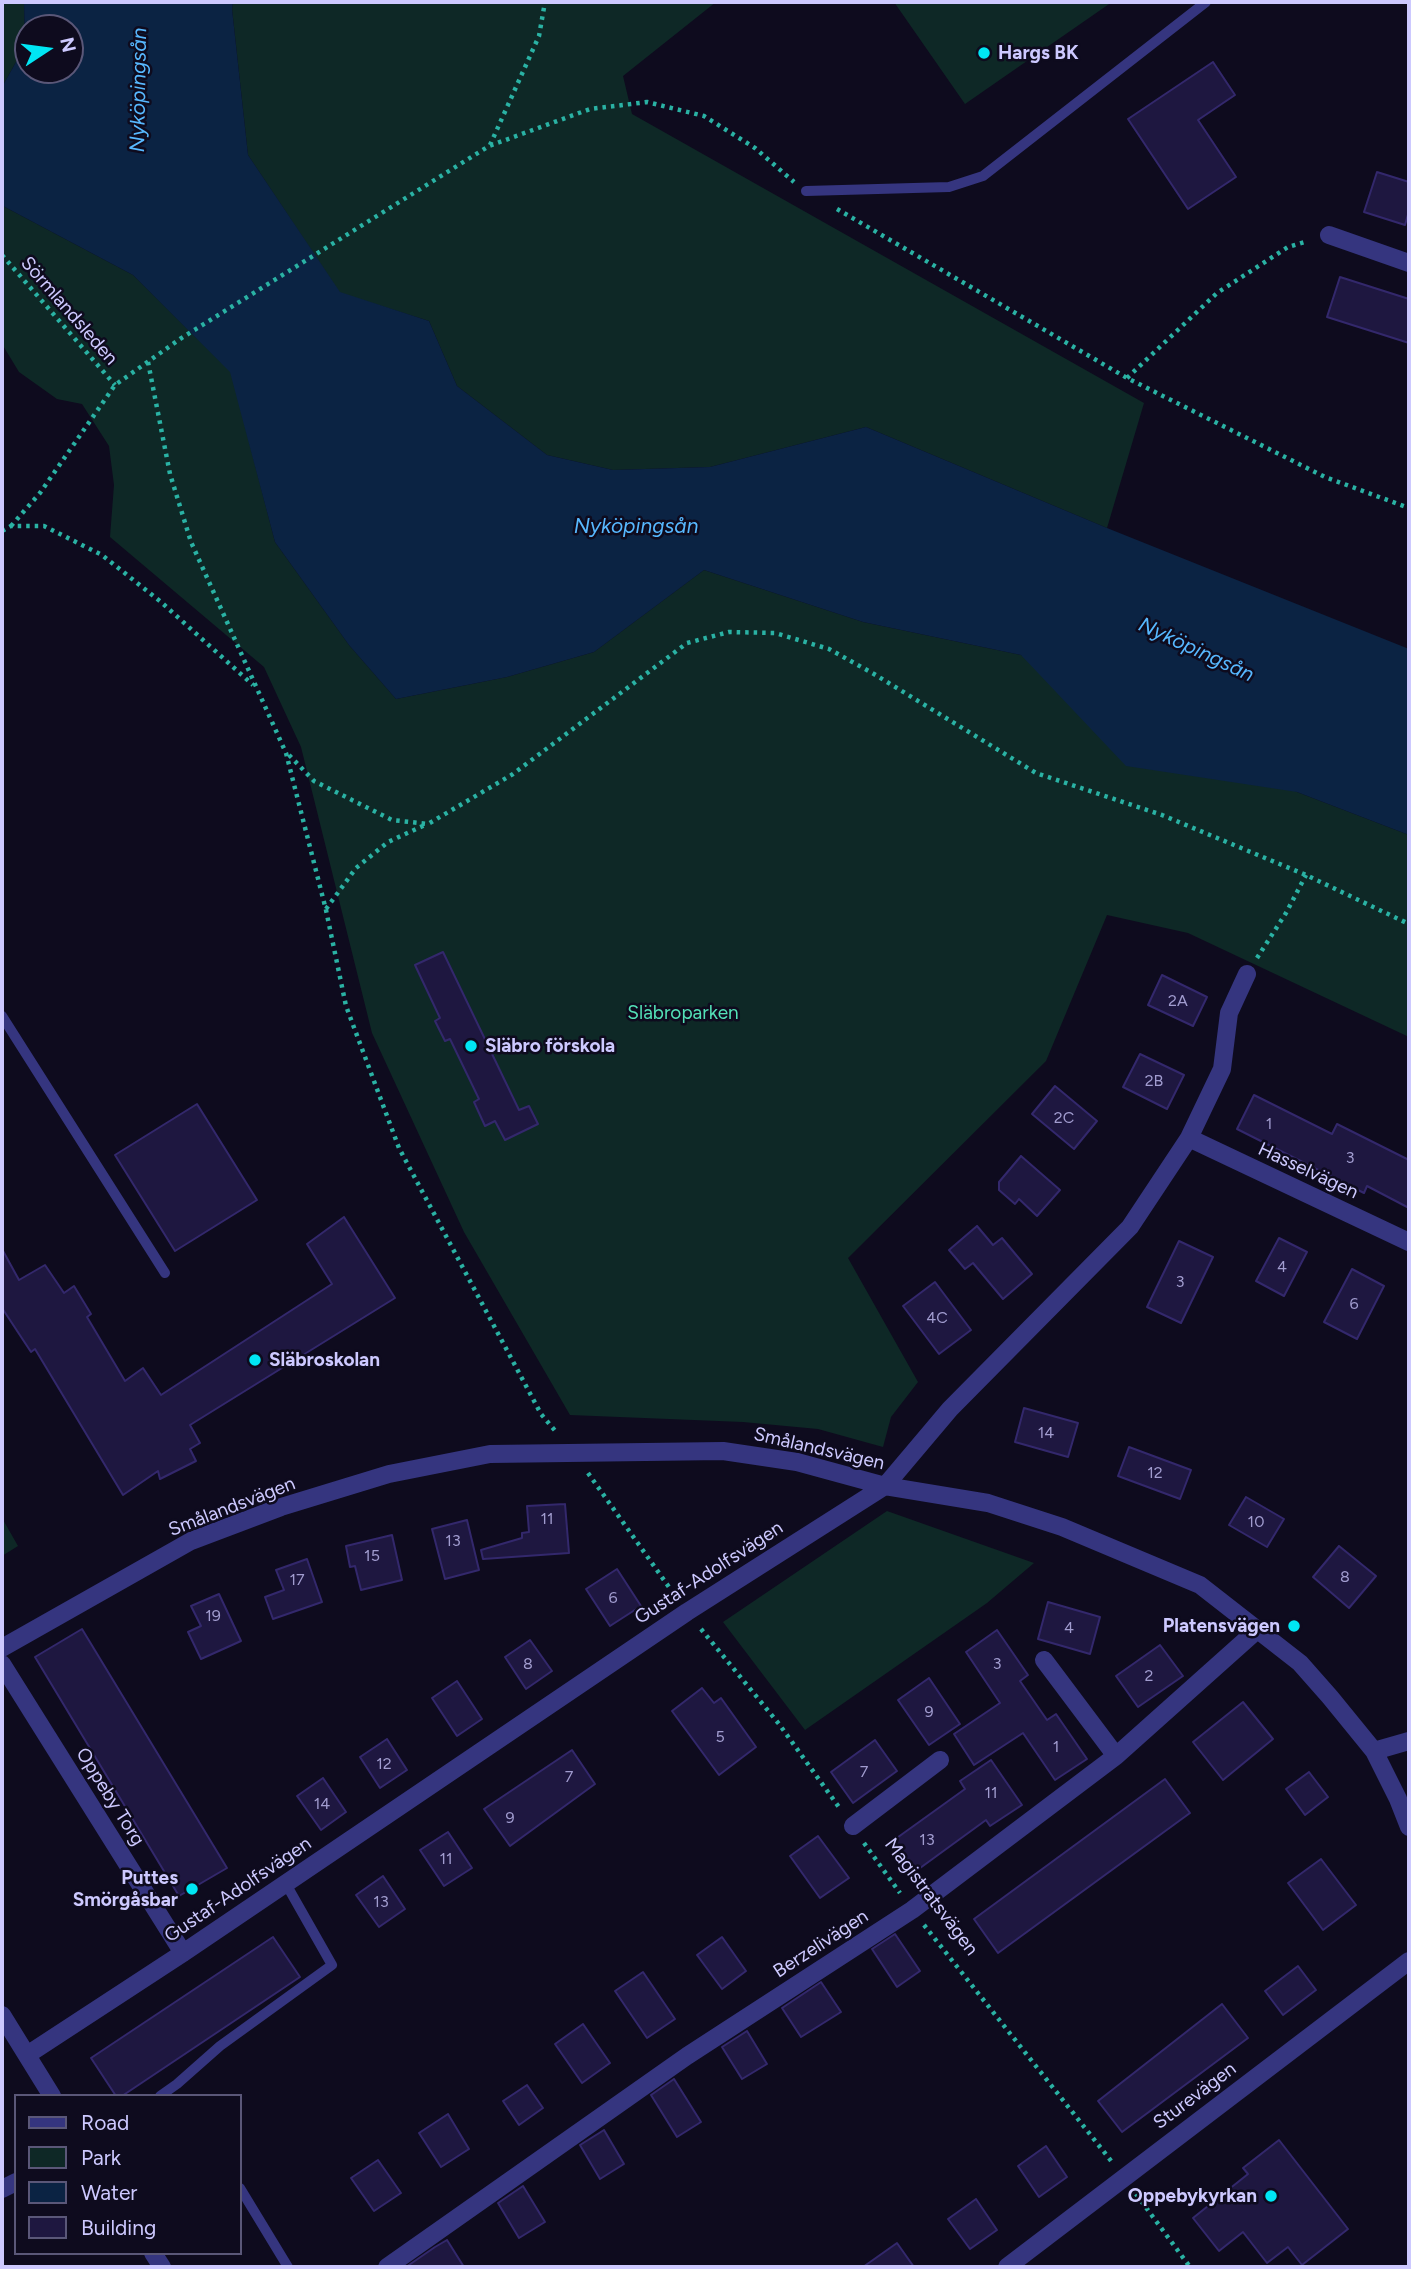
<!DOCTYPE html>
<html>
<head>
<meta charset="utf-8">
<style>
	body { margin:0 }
	#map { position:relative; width:1411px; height:2269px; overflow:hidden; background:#0e0b1e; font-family:Figtree,sans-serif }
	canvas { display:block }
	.frame { position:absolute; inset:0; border:4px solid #cdc9ff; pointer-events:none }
	.legend { position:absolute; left:14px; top:2094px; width:228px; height:161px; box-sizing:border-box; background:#0e0b1e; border:2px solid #5a5778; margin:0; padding:9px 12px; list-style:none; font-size:21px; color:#cdc9ff }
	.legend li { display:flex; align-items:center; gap:14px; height:35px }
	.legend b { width:35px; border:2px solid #5a5778 }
	.north { position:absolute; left:14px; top:14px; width:70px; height:70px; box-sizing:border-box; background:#0e0b1e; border:2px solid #5a5778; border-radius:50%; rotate:77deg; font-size:19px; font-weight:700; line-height:28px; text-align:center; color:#cdc9ff }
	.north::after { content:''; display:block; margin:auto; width:24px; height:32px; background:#00e6f4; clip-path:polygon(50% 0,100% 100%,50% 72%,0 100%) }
</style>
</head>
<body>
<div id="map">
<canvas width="1411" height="2269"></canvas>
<div class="frame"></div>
<ul class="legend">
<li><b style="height:9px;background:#35357f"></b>Road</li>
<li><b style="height:19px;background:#0e2826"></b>Park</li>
<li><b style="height:19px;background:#0b2343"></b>Water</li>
<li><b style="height:19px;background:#1e1740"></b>Building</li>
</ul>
<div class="north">N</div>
</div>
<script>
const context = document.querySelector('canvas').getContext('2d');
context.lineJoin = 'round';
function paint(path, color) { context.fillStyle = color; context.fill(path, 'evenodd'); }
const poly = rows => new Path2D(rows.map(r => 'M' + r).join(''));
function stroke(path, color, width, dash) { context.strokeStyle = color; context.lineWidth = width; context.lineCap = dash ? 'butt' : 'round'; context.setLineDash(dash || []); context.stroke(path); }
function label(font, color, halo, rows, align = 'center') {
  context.font = font + ' Figtree,sans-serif'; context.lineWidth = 5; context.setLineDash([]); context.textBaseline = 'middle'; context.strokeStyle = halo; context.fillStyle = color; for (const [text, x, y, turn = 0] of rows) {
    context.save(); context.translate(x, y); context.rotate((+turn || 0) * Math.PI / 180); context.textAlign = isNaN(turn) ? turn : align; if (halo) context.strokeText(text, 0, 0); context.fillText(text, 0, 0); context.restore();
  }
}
paint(poly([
	[2,2,24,2,25,46,2,87],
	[233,2,716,2,623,76,632,114,1144,403,1107,528,866,427,710,467,613,470,547,455,457,386,429,321,340,293,248,155,232,9],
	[894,2,1112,2,965,104],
	[2,203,3,206,133,275,231,372,275,542,349,645,396,699,507,677,594,652,704,570,863,622,1021,655,1297,792,1409,835,1409,1037,1188,933,1107,915,1046,1061,848,1258,918,1382,891,1417,883,1447,818,1429,743,1422,570,1415,464,1232,372,1033,301,747,264,667,110,537,114,485,109,446,82,404,57,399,19,372,2,344],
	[887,1511,1034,1563,987,1603,805,1730,723,1622],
	[2,1518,18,1546,2,1556]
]), '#0e2826');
paint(poly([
	[24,2,233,2,232,9,248,155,340,292,429,321,457,386,547,455,613,470,710,467,866,427,1107,528,1409,649,1409,835,1297,792,1126,766,1021,655,863,622,704,570,594,652,507,677,396,699,349,645,275,542,230,372,133,275,3,206,2,87,25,46],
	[28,28,70,28,70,70,28,70]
]), '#0b2343');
const building = poly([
	[1213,62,1235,95,1198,120,1236,177,1188,209,1128,119,1213,62],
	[1377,172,1409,182,1409,211,1405,225,1364,212,1377,172],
	[1340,277,1409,299,1409,343,1327,317,1340,277],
	[443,952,519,1110,529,1106,538,1124,505,1140,495,1121,485,1126,474,1102,479,1099,450,1039,445,1041,435,1021,440,1018,415,965,443,952],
	[1162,975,1207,997,1193,1026,1148,1005,1162,975],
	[1140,1054,1184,1075,1167,1109,1123,1087,1140,1054],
	[1055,1086,1097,1121,1074,1149,1032,1114,1055,1086],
	[1254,1095,1332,1134,1337,1124,1409,1160,1409,1208,1367,1186,1364,1193,1237,1129,1254,1095],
	[197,1104,257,1200,175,1251,115,1155,197,1104],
	[1021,1156,1060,1190,1037,1216,1019,1199,1015,1204,999,1190,999,1182,1021,1156],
	[344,1217,395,1298,190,1425,200,1443,190,1449,196,1461,160,1479,158,1471,123,1495,35,1349,31,1352,2,1308,2,1249,19,1280,45,1265,64,1293,74,1286,91,1314,87,1317,125,1381,143,1368,161,1395,332,1284,307,1244,344,1217],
	[977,1226,993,1245,1002,1238,1032,1274,1003,1299,973,1263,965,1269,949,1250,977,1226],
	[1279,1238,1307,1252,1284,1296,1256,1281,1279,1238],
	[1179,1241,1213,1257,1181,1323,1147,1307,1179,1241],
	[1352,1269,1384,1286,1357,1339,1324,1322,1352,1269],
	[935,1282,971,1330,939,1354,903,1306,935,1282],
	[1024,1408,1078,1423,1068,1457,1015,1442,1024,1408],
	[1129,1447,1191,1470,1180,1499,1118,1476,1129,1447],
	[1246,1497,1284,1519,1267,1547,1229,1525,1246,1497],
	[565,1504,569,1553,483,1559,481,1550,522,1538,522,1533,529,1532,527,1506,565,1504],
	[467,1520,479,1570,445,1579,432,1529,467,1520],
	[392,1535,402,1580,361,1590,355,1566,350,1567,346,1546,392,1535],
	[1339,1546,1376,1576,1349,1608,1313,1577,1339,1546],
	[307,1559,322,1602,273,1619,265,1597,284,1590,276,1570,307,1559],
	[617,1569,641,1606,610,1626,586,1589,617,1569],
	[219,1594,241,1641,201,1659,188,1632,201,1626,191,1606,219,1594],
	[1048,1602,1100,1617,1090,1654,1038,1639,1048,1602],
	[82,1629,227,1868,179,1896,35,1657,82,1629],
	[997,1630,1028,1675,1020,1681,1047,1720,1056,1714,1087,1759,1055,1780,1023,1733,974,1765,954,1734,1000,1703,966,1652,997,1630],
	[530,1640,552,1671,526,1689,505,1657,530,1640],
	[1160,1645,1183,1676,1138,1707,1116,1676,1160,1645],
	[929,1678,960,1724,929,1745,898,1700,929,1678],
	[457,1681,482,1719,457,1736,432,1698,457,1681],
	[702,1688,714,1703,721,1698,756,1747,719,1775,672,1711,702,1688],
	[1243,1702,1273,1739,1223,1780,1193,1742,1243,1702],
	[387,1739,407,1770,380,1788,360,1757,387,1739],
	[875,1740,897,1771,853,1803,831,1772,875,1740],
	[572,1750,595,1784,510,1846,484,1809,572,1750],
	[991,1760,1022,1805,990,1826,986,1820,916,1871,894,1840,965,1789,960,1781,991,1760],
	[1309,1772,1328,1797,1305,1815,1286,1789,1309,1772],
	[323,1778,346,1812,321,1830,297,1796,323,1778],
	[1165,1779,1190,1813,998,1953,974,1919,1165,1779],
	[448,1832,472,1868,444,1886,420,1850,448,1832],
	[818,1836,849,1878,820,1898,790,1856,818,1836],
	[1321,1859,1356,1905,1323,1930,1288,1883,1321,1859],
	[383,1876,405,1909,379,1927,356,1895,383,1876],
	[895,1934,920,1971,897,1987,872,1949,895,1934],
	[273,1937,300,1977,122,2096,116,2096,91,2058,273,1937],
	[722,1937,746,1971,722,1989,697,1955,722,1937],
	[1298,1966,1316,1990,1283,2015,1265,1991,1298,1966],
	[643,1972,675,2019,647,2038,615,1991,643,1972],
	[821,1982,841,2012,801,2037,782,2008,821,1982],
	[1222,2004,1248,2038,1122,2132,1098,2101,1222,2004],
	[583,2024,610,2063,582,2083,555,2044,583,2024],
	[747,2031,767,2064,742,2079,722,2047,747,2031],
	[674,2079,701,2122,677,2137,651,2095,674,2079],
	[527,2085,543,2108,519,2125,503,2101,527,2085],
	[448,2114,469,2149,441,2167,419,2133,448,2114],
	[604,2130,624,2164,600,2179,580,2145,604,2130],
	[1279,2140,1348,2229,1302,2265,1288,2247,1267,2263,1243,2232,1219,2251,1193,2218,1248,2174,1243,2168,1279,2140],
	[1046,2146,1067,2177,1039,2197,1018,2166,1046,2146],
	[378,2160,401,2193,374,2211,351,2178,378,2160],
	[523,2186,545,2222,519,2238,498,2203,523,2186],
	[976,2199,997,2230,970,2249,948,2219,976,2199],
	[447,2240,464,2267,406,2267,435,2247,447,2240],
	[897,2243,914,2267,863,2267,897,2243]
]);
paint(building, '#1e1740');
stroke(building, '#33286c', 2);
stroke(poly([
	[490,145,539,36,545,2],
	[837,209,1127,378,1325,477,1409,508],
	[2,255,115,385],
	[148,362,170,474,191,542,286,753,326,910,346,1006,399,1148,541,1414,557,1433],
	[1127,378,1217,293,1288,247,1308,241],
	[11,526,40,493,115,385,180,339,489,146,590,109,647,102,704,116,755,148,794,182],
	[2,531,11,526,44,526,102,555,161,602,253,685],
	[289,755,314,781,392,820,428,824,513,774,687,643,729,632,775,633,829,649,874,674,1036,773,1162,815,1306,875,1409,924],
	[326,909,356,868,388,842,427,824],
	[1257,958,1286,913,1306,875],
	[588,1473,676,1597],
	[701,1629,779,1724,841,1810],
	[864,1843,900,1893],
	[924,1925,1112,2162],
	[1136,2194,1190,2267]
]), '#2ab2a4', 4.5, [3.5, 5]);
stroke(poly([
	[806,191,949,187,983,176,1206,2],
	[2,1016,165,1273],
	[160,2096,177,2084,220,2046,332,1965,286,1884],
	[240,2188,288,2267]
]), '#35357f', 10);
stroke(poly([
	[1329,235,1409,263],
	[1189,1138,1409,1242],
	[2,1648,191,1541,281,1507,389,1474,490,1454,723,1451,797,1462,885,1486,988,1503,1062,1527,1200,1585,1300,1663,1330,1697,1374,1751,1398,1799,1409,1827],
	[1044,1660,1116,1756],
	[2,1664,183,1953],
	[1374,1751,1409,1741],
	[853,1826,940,1760],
	[2,2015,52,2096],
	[27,2055,183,1953,687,1612,885,1486,950,1409,1130,1227,1189,1138,1222,1069,1229,1013,1247,974],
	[2,2189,16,2182],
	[153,2253,162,2267],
	[387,2267,687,2056,912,1910,1116,1756,1257,1630],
	[1007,2267,1409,1961]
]), '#35357f', 18);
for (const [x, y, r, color] of [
	[984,53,7,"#00e6f4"],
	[471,1046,7,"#00e6f4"],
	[255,1360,7,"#00e6f4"],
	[1294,1626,7,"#00e6f4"],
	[192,1889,7,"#00e6f4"],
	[1271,2196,7,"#00e6f4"]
]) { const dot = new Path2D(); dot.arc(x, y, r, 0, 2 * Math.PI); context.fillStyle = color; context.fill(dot); stroke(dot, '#0e0b1e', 2.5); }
label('16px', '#a19ccf', null, [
	["2A",1178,1001],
	["2B",1154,1081],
	["2C",1064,1118],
	["1",1269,1124],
	["3",1350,1158],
	["4",1282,1267],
	["3",1180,1282],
	["6",1354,1304],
	["4C",937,1318],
	["14",1046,1433],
	["12",1155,1473],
	["11",547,1519],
	["10",1256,1522],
	["13",453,1541],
	["15",372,1556],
	["8",1345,1577],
	["17",297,1580],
	["6",613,1598],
	["19",213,1616],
	["4",1069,1628],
	["8",528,1664],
	["3",997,1664],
	["2",1149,1676],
	["9",929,1712],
	["5",720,1737],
	["1",1056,1747],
	["12",384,1764],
	["7",864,1772],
	["7",569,1777],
	["11",991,1793],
	["14",322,1804],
	["9",510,1818],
	["13",927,1840],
	["11",446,1859],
	["13",381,1902]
]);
label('bold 19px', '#cdc9ff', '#0e0b1e', [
	["Hargs BK",998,53],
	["Släbro förskola",485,1046],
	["Släbroskolan",269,1360],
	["Platensvägen",1280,1626,"right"],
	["Puttes",178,1878,"right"],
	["Smörgåsbar",178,1900,"right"],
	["Oppebykyrkan",1257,2196,"right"]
], 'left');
label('19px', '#cdc9ff', '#0e0b1e', [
	["Sörmlandsleden",69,311,49],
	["Hasselvägen",1308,1171,25],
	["Smålandsvägen",819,1449,13],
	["Smålandsvägen",232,1507,-21],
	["Gustaf-Adolfsvägen",709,1573,-33],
	["Oppeby Torg",110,1797,58],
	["Gustaf-Adolfsvägen",238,1890,-34],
	["Magistratsvägen",931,1897,53],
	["Berzelivägen",821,1944,-33],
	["Sturevägen",1195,2096,-37]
]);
label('19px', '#53e1b7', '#0e0b1e', [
	["Släbroparken",683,1013]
]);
label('italic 21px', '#57b8ff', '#0e0b1e', [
	["Nyköpingsån",139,90,-89],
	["Nyköpingsån",636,527],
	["Nyköpingsån",1196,650,25]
]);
</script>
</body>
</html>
